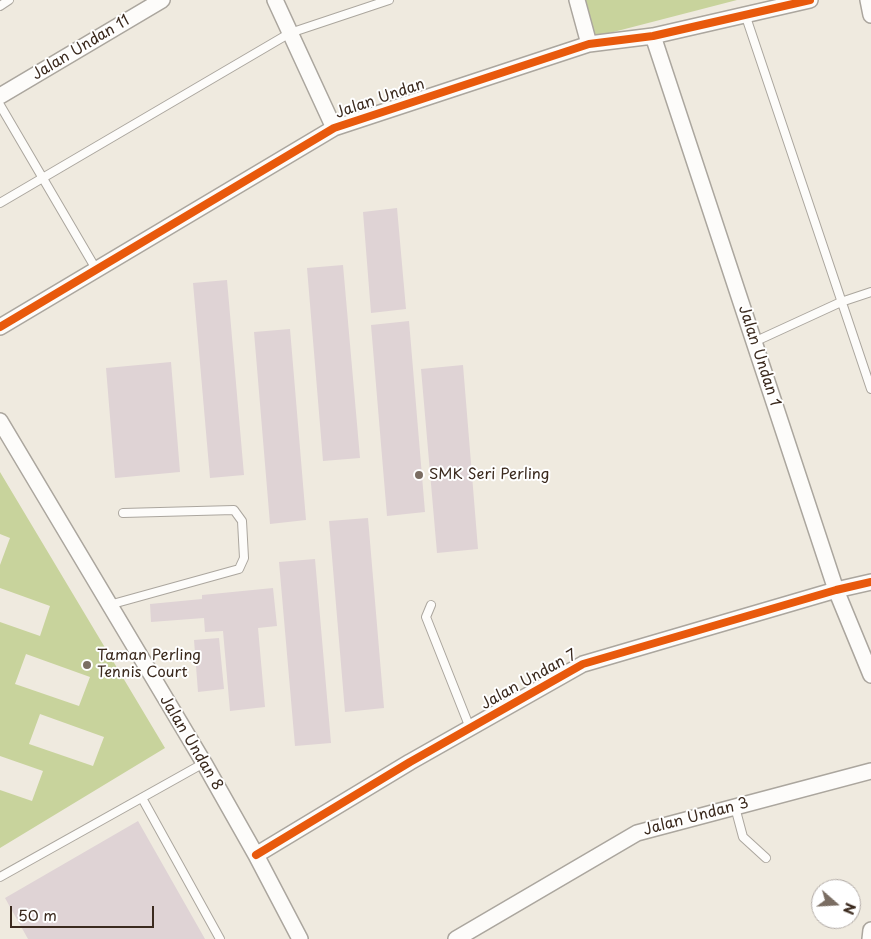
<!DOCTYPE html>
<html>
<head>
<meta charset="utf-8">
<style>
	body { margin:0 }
	#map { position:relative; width:871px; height:939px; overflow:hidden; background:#efeadf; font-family:"Playpen Sans",sans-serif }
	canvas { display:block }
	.north { position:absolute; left:811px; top:879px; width:50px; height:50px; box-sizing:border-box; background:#fff; border:1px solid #b1aaa5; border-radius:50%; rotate:109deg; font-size:14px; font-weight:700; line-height:20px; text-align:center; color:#3b2a1e }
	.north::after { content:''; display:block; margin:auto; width:18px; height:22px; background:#7a6d62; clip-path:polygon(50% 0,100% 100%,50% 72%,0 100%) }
	.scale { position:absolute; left:10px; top:906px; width:144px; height:22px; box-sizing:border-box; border:2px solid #3b2a1e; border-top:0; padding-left:6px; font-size:15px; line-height:18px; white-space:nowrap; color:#3b2a1e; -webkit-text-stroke:4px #fff; paint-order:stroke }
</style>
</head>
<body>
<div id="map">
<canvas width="871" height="939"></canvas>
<div class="north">N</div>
<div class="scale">50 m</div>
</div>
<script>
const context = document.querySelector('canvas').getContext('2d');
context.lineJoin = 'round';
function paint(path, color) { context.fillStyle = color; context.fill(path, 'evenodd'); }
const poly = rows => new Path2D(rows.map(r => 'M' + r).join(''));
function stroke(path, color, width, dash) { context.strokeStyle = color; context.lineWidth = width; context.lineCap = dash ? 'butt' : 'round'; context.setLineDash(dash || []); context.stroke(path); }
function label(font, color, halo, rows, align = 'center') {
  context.font = font + ' "Playpen Sans",sans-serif'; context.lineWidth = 4; context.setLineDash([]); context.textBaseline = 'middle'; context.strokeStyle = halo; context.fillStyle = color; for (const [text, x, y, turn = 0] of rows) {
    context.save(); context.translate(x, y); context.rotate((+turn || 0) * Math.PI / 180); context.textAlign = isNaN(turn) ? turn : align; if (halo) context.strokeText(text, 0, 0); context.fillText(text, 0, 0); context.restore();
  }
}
paint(poly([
	[583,0,737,0,594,37],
	[0,472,165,748,0,848,0,790,32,801,43,771,0,756,0,622,40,636,50,606,0,588,0,565,10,538,0,534],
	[26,654,90,677,79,706,15,684],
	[40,714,104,737,93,766,29,744]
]), '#c8d39c');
paint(poly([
	[397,208,406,309,371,313,363,212],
	[343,265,360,458,323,461,307,268],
	[227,280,244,475,210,478,193,283],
	[409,321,425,512,387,516,371,325],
	[290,329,306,520,270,524,254,332],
	[171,362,180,472,115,478,106,368],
	[463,365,478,549,437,553,421,369],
	[368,518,384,708,345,712,329,521],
	[315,559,331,743,295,746,279,562],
	[273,588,277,626,258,628,265,707,230,711,223,631,205,632,204,618,151,622,150,604,202,599,202,595],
	[219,638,224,689,198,692,194,640],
	[138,821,205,939,28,939,5,898]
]), '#dfd3d5');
const service = poly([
	[0,6,9,0],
	[745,14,871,389],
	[0,105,96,269],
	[0,203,290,33,389,0],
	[754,342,841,302,871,292],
	[109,605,239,569,244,558,242,521,234,510,123,513],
	[431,605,426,617,470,728],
	[142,798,220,939],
	[735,807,743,837,766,858],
	[0,877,204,763]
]);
const minor = poly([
	[275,0,334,128],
	[577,0,589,44],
	[868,0,871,15],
	[653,36,836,590,871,675],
	[0,96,162,0],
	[0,327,334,128,589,44,653,36,810,0],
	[0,421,204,763,256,855,300,939],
	[256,855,410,762,583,664,836,590,871,582],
	[456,939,637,833,871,771],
	[870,939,871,930]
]);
stroke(service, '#aba69e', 10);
stroke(minor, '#aba69e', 18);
stroke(service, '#fdfcfa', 8);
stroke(minor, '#fdfcfa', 15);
stroke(poly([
	[0,327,334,128,589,44,653,36,810,0],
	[256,855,410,762,583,664,836,590,871,582]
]), '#e8590c', 8);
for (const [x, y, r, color] of [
	[419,475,5,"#7a6d62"],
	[87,665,5,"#7a6d62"]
]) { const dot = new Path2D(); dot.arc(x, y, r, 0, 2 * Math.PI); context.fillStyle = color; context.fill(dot); stroke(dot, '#fff', 2); }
label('15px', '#3b2a1e', '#fff', [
	["Jalan Undan 11",81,48,-31],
	["Jalan Undan",380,99,-19],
	["Jalan Undan 1",759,356,72],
	["Jalan Undan 7",529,680,-29],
	["Jalan Undan 8",191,743,59],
	["Jalan Undan 3",696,817,-15]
]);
label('15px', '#3b2a1e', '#fff', [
	["SMK Seri Perling",429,475],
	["Taman Perling",97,656],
	["Tennis Court",97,673]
], 'left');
</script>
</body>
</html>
